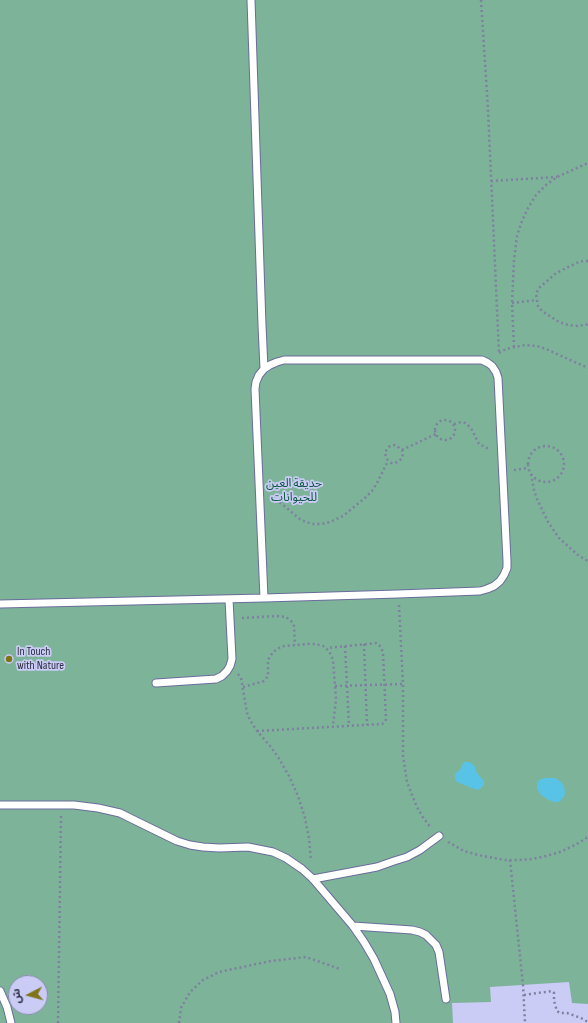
<!DOCTYPE html>
<html>
<head>
<meta charset="utf-8">
<style>
	body { margin:0 }
	#map { position:relative; width:588px; height:1023px; overflow:hidden; background:#caccf6; font-family:"Sofia Sans Condensed","Noto Sans Arabic",sans-serif }
	canvas { display:block }
	.north { position:absolute; left:8px; top:975px; width:40px; height:40px; box-sizing:border-box; background:#caccf6; border:1px solid #8b8cae; border-radius:50%; rotate:264deg; font-size:11px; font-weight:700; line-height:16px; text-align:center; color:#2c2d41 }
	.north::after { content:''; display:block; margin:auto; width:14px; height:18px; background:#7f7518; clip-path:polygon(50% 0,100% 100%,50% 72%,0 100%) }
</style>
</head>
<body>
<div id="map">
<canvas width="588" height="1023"></canvas>
<div class="north">ش</div>
</div>
<script>
const context = document.querySelector('canvas').getContext('2d');
context.lineJoin = 'round';
function paint(path, color) { context.fillStyle = color; context.fill(path, 'evenodd'); }
const poly = rows => new Path2D(rows.map(r => 'M' + r).join(''));
function stroke(path, color, width, dash) { context.strokeStyle = color; context.lineWidth = width; context.lineCap = dash ? 'butt' : 'round'; context.setLineDash(dash || []); context.stroke(path); }
function label(font, color, halo, rows, align = 'center') {
  context.font = font + ' "Sofia Sans Condensed","Noto Sans Arabic",sans-serif'; context.lineWidth = 3.5; context.setLineDash([]); context.textBaseline = 'middle'; context.strokeStyle = halo; context.fillStyle = color; for (const [text, x, y, turn = 0] of rows) {
    context.save(); context.translate(x, y); context.rotate((+turn || 0) * Math.PI / 180); context.textAlign = isNaN(turn) ? turn : align; if (halo) context.strokeText(text, 0, 0); context.fillText(text, 0, 0); context.restore();
  }
}
paint(poly([
	[0,0,588,0,588,1004,572,1003,569,982,490,987,491,1002,452,1003,453,1023,0,1023],
	[16,983,40,983,40,1007,16,1007]
]), '#7db399');
paint(poly([
	[464,762,469,762,474,765,477,773,484,781,484,785,481,788,477,790,457,782,455,778,455,774,460,770,462,765],
	[545,778,555,778,560,781,564,786,565,793,564,797,559,802,554,802,549,800,541,795,539,792,537,788,537,784,539,780]
]), '#59c3e7');
const service = poly([
	[251,0,262,325,264,369],
	[284,360,482,360,488,363,492,366,496,372,498,378,507,561,507,568,504,575,500,581,494,586,487,589,480,591,398,594,264,598,255,389,256,382,259,375,264,369,270,365,277,362,284,360],
	[0,604,264,598],
	[156,683,216,679,222,676,227,671,230,666,232,659,229,599],
	[0,805,74,805,98,808,120,813,132,819,177,841,190,845,203,847,219,848,248,847,273,852,286,858,302,869,313,879,353,926,364,942,374,959,390,994,395,1012,396,1023],
	[313,879,377,867,394,861,407,857,420,850,439,836],
	[353,926,412,930,420,932,426,935,436,945,439,952,446,999],
	[0,991,7,1007,11,1023]
]);
stroke(service, '#6b6c9c', 9);
stroke(poly([
	[481,0,488,109,499,353],
	[491,181,557,177],
	[588,261,583,261,579,262,566,268,555,274,539,288,536,294,538,306,542,311,559,322,568,325,577,326,585,325,588,324],
	[512,303,537,300],
	[514,347,512,303,514,260,517,236,522,221,528,208,536,195,546,185,557,177,588,163],
	[499,353,506,349,525,345,537,346,546,349,588,368],
	'435 430a10 10 0 1 1 20 0a10 10 0 1 1-20 0Z',
	[454,424,461,422,465,423,471,428,479,444,489,449],
	'528 464a18 18 0 1 1 36 0a18 18 0 1 1-36 0Z',
	[402,450,436,434],
	[514,470,528,468],
	[531,474,534,490,537,499,548,522,559,538,579,556,588,561],
	[271,497,282,504,301,520,312,524,321,524,330,522,343,516,366,497,372,491,377,483,388,461,386,457,385,453,387,449,390,446,395,445,398,447,402,450,403,454,402,458,399,461,395,463,391,463,388,461],
	[399,605,403,684,403,755,405,769,407,782,416,805,422,816,431,828],
	[242,618,277,616,286,617,292,622,294,626,295,645],
	[364,644,367,725],
	[345,646,349,726],
	[238,674,241,678,247,713,250,720,257,731,270,746,278,757,289,776,298,796,305,818,309,838,311,861],
	[335,686,403,684],
	[243,687,264,681,268,676,268,660,273,652,279,648,284,646,309,644,315,644,323,646,329,651,333,660,336,699,333,726],
	[257,731,382,724,385,722,386,719,383,653,381,647,376,643,327,648],
	[448,842,464,851,478,855,505,860,518,860,532,859,546,856,560,852,575,845,588,837],
	[510,860,523,985,525,1023],
	[524,995,552,991,554,993,554,1001,557,1011,560,1013,567,1013,581,1018,588,1022],
	[58,1023,61,816],
	[179,1023,181,1008,190,992,203,980,219,972,271,961,306,957,340,969]
]), '#7e809f', 2.5, [2, 3]);
stroke(service, '#fff', 7);
for (const [x, y, r, color] of [
	[9,659,4,"#7f7518"]
]) { const dot = new Path2D(); dot.arc(x, y, r, 0, 2 * Math.PI); context.fillStyle = color; context.fill(dot); stroke(dot, '#caccf6', 1.5); }
label('12px', '#09573c', '#caccf6', [
	["حديقة العين",294,484],
	["للحيوانات",294,498]
]);
label('12px', '#2c2d41', '#caccf6', [
	["In Touch",17,652],
	["with Nature",17,666]
], 'left');
</script>
</body>
</html>
